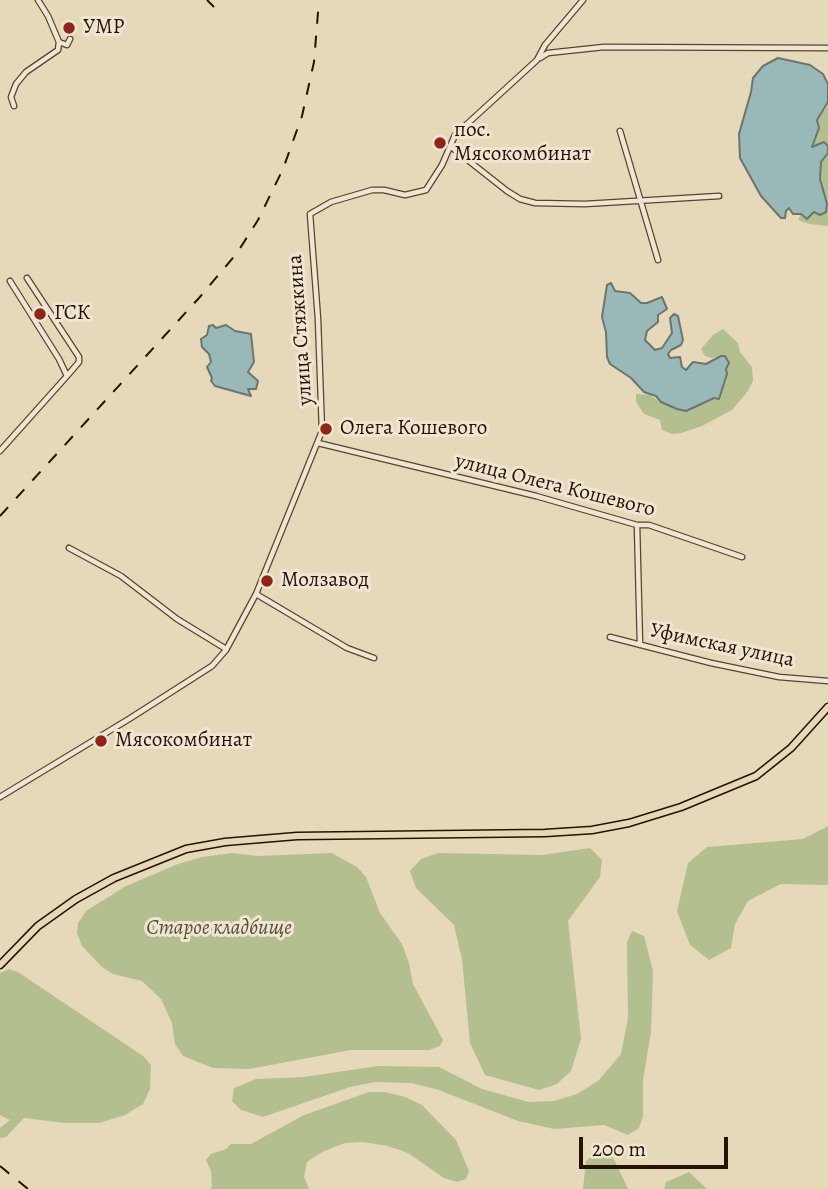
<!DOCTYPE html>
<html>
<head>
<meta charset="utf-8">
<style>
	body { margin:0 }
	#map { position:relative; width:828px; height:1189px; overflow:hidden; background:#e5d9b9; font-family:Alegreya,serif }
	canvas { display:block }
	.scale { position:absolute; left:579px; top:1137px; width:149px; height:32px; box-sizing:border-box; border:4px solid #291100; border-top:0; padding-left:9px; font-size:21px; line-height:24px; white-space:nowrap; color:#291100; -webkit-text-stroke:5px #eee6d2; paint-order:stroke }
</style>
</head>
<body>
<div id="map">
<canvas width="828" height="1189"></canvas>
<div class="scale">200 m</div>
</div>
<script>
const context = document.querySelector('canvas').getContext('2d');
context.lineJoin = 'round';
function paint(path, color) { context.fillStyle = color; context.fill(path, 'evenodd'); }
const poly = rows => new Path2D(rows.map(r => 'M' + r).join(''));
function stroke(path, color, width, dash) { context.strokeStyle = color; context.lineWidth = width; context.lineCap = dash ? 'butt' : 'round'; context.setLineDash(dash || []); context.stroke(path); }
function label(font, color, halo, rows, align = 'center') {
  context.font = font + ' Alegreya,serif'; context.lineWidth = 6; context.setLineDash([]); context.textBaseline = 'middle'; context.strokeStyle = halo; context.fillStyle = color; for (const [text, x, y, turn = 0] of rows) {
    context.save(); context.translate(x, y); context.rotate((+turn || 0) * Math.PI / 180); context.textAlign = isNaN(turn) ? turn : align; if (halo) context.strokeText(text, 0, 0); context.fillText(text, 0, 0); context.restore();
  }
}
paint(poly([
	[828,106,828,145,824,142,812,148,819,128,817,120],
	[828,152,828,226,810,224,798,220,801,214,819,207,821,162],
	[723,329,738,343,740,352,752,367,753,381,748,391,732,410,702,426,681,433,672,434,662,430,660,420,644,414,636,402,636,394,650,395,661,402,686,411,721,396,727,375,725,356,711,358,705,356,701,349,713,335],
	[828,826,828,885,781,884,748,901,735,924,731,948,709,960,690,945,677,911,688,863,707,847,803,839],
	[590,848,602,860,600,877,568,921,581,1039,571,1071,557,1084,539,1090,485,1075,470,1043,462,959,454,925,416,888,410,871,421,859,438,853,542,855],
	[232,853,258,856,332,853,357,867,366,877,380,913,402,944,409,963,413,984,443,1040,440,1046,429,1050,351,1050,249,1069,213,1068,183,1056,175,1044,172,1023,161,999,142,981,113,974,102,967,82,946,77,933,78,923,86,911,126,886,178,864,202,857],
	[632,931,644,936,653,971,651,1032,643,1080,643,1117,639,1128,628,1135,604,1125,554,1129,518,1121,436,1089,411,1083,375,1082,350,1087,263,1117,241,1110,232,1101,234,1088,256,1079,304,1077,378,1066,439,1067,482,1089,529,1102,554,1101,577,1094,598,1081,621,1054,628,1018,627,942],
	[9,969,18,972,143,1056,151,1065,150,1089,143,1104,125,1115,99,1123,65,1123,24,1118,6,1137,0,1138,0,1128,10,1120,0,1115,0,973],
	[369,1092,385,1092,405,1097,422,1105,456,1140,469,1171,466,1179,457,1182,444,1178,408,1153,388,1146,363,1142,345,1143,322,1152,307,1162,304,1177,309,1189,210,1189,212,1187,211,1171,206,1160,211,1154,226,1149,231,1144,251,1144,304,1115],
	[596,1152,608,1152,615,1161,628,1189,583,1189,586,1161],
	[689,1172,707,1189,664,1189,666,1182]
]), '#b4bf90');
const water = poly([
	[778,58,810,65,823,74,828,84,828,102,817,120,819,128,812,147,824,142,828,146,828,153,821,162,820,179,827,204,826,212,820,215,814,212,807,219,801,214,793,214,789,208,786,211,785,218,781,218,761,196,740,158,739,134,751,92,753,78,763,66,778,58],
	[611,283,615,291,630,293,641,303,647,303,662,297,667,309,658,315,658,322,647,331,645,340,655,350,662,348,672,333,670,318,674,314,678,316,683,340,681,345,671,350,668,354,670,358,680,357,682,367,686,370,693,362,706,364,721,356,725,356,729,363,726,369,727,374,719,399,714,398,686,411,677,409,661,402,656,396,644,392,631,378,610,364,607,357,606,332,602,317,607,285,611,283],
	[213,325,216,328,226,325,235,331,251,334,254,362,248,372,258,381,256,389,248,389,251,396,215,386,211,381,212,378,207,367,211,362,209,354,202,347,201,339,207,335,209,326,213,325]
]);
paint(water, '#98b9b8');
stroke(water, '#6c766e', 2);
const minor = poly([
	[59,42,67,45,70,39],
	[540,58,548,53,604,47,828,48],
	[14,106,11,97,16,84,26,72,58,50,59,42,48,16,38,0],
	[620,131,658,260],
	[450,146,507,191,520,199,535,203,585,204,719,196],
	[27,278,79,357,79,362,67,376],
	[318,443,536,496,637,525,649,525,742,557],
	[0,451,67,376,59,359,10,281],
	[637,525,640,645],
	[69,548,121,576,177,619,226,649],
	[256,594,347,648,374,658],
	[610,637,711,663,779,677,828,681],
	[0,797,129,719,212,666,226,650,256,594,322,431,318,319,310,214,331,202,372,190,384,190,405,195,426,190,442,165,455,135,537,60,545,45,583,0]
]);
const primary = poly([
	[0,965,38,926,76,899,114,878,186,849,225,842,297,836,545,833,592,830,629,823,681,807,756,776,791,748,828,707]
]);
stroke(minor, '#58432e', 7);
stroke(primary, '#291100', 9);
stroke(minor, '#eee6d2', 4.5);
stroke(primary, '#e5d9b9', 6);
stroke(poly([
	[207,0,214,7],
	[0,516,199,298,237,253,258,220,283,169,302,116,314,62,319,0],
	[0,1166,28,1189]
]), '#291100', 2, [12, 12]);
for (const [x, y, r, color] of [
	[69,28,7,"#8f2418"],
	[440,143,7,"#8f2418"],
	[40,314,7,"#8f2418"],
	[326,429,7,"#8f2418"],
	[267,581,7,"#8f2418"],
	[101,741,7,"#8f2418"]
]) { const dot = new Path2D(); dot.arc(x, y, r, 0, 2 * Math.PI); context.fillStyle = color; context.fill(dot); stroke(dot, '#eee6d2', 2.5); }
label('21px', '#291100', '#eee6d2', [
	["УМР",83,28],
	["пос.",454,131],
	["Мясокомбинат",454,155],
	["ГСК",54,314],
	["Олега Кошевого",340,429],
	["Молзавод",281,581],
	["Мясокомбинат",115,741]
], 'left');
label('21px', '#291100', '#eee6d2', [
	["улица Стяжкина",301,330,-94],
	["улица Олега Кошевого",555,486,14],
	["Уфимская улица",722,646,12]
]);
label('italic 21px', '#5a4e32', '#eee6d2', [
	["Старое кладбище",219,929]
]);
</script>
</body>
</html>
